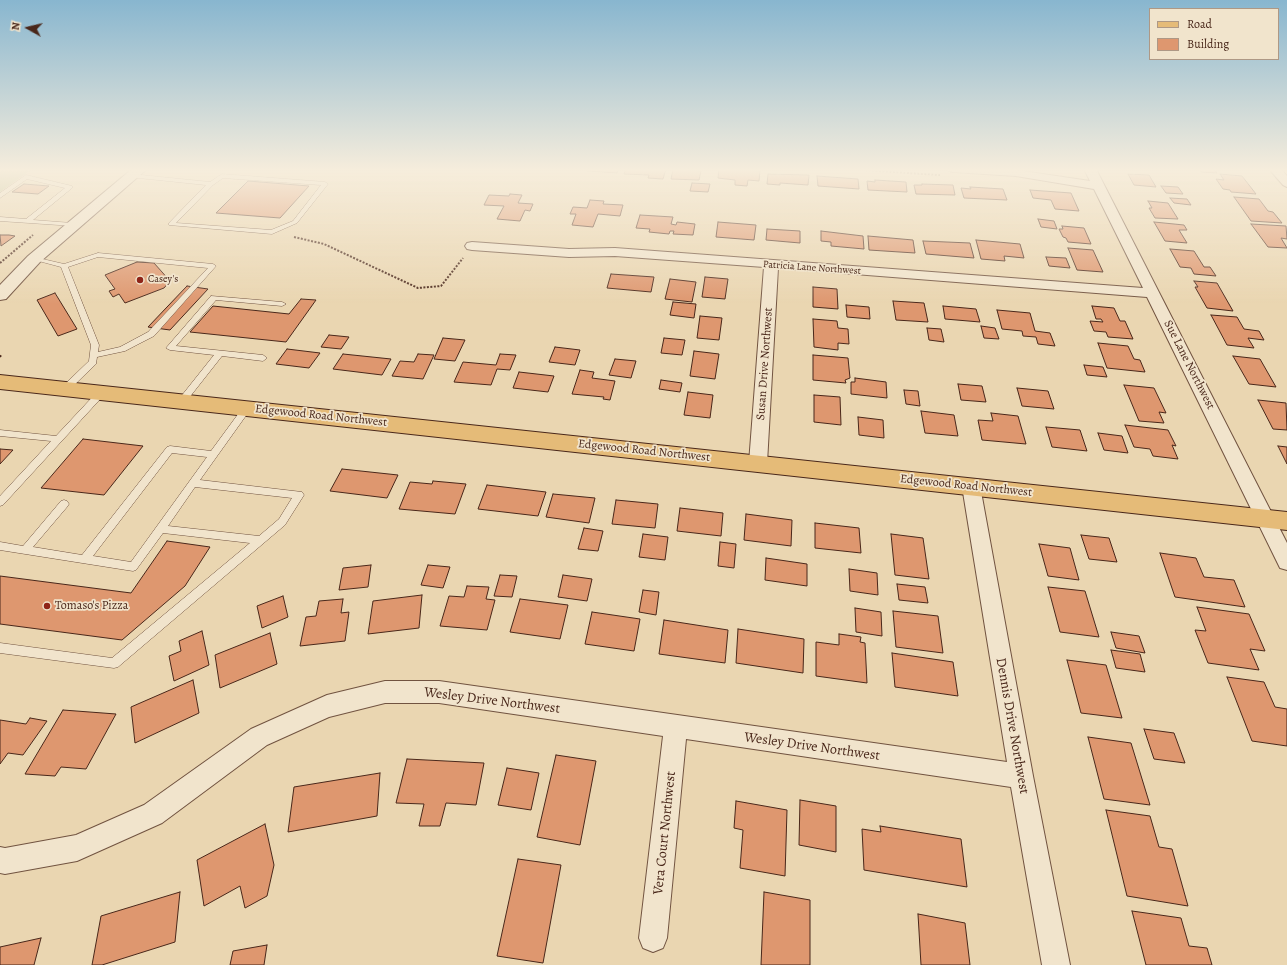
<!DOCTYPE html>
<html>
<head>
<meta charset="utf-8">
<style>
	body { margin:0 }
	#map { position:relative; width:1287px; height:965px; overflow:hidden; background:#ead6b1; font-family:Alegreya,serif }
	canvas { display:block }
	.legend { position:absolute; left:1149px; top:8px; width:130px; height:52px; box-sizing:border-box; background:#f1e4cc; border:1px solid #ae9885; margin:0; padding:5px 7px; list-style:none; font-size:12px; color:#49271a }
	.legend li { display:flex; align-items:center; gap:8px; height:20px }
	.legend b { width:20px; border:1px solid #ae9885 }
	.north { position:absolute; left:8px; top:8px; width:40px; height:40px; -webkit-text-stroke:3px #f1e4cc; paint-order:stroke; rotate:278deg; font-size:11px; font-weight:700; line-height:16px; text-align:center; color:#49271a }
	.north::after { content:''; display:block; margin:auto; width:14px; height:18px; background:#49271a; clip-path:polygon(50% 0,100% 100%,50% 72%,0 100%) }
</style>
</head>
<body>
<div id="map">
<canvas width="1287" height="965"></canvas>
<ul class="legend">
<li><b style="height:5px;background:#e5bb78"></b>Road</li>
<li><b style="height:11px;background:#de976f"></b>Building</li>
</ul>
<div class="north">N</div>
</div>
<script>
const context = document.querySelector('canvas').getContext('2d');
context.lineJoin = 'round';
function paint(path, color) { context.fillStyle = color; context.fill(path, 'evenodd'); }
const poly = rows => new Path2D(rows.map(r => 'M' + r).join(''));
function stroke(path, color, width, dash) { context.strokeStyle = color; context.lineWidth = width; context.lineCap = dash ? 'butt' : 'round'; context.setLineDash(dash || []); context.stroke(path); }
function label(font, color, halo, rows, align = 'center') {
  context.font = font + ' Alegreya,serif'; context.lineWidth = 3.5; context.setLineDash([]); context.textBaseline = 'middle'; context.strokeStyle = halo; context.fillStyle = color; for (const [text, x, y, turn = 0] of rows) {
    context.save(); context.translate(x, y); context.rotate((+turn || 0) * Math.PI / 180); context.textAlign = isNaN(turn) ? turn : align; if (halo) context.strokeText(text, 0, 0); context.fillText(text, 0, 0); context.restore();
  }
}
paint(poly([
	[0,169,33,169,0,192]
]), '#b7be8c');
const building = poly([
	[575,169,618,169,617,173,574,170,575,169],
	[626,169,666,169,663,179,648,178,649,175,624,174,626,169],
	[673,169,688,169,688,170,701,171,699,180,671,179,673,169],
	[719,169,760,171,759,181,748,180,747,186,735,185,735,180,718,178,719,169],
	[1200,169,1214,169,1217,173,1201,172,1200,169],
	[768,174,809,175,808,185,780,183,780,185,767,184,768,174],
	[1128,174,1149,175,1156,187,1134,185,1128,174],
	[1220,174,1242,176,1256,194,1231,192,1230,190,1223,189,1216,179,1224,180,1220,174],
	[817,176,858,179,859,189,818,186,817,176],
	[875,180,906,182,907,192,868,190,867,181,875,182,875,180],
	[248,181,309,186,280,218,216,213,248,181],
	[692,183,710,184,708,192,690,191,692,183],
	[24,184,49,186,38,194,12,192,24,184],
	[922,184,953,185,955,195,916,194,914,185,922,185,922,184],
	[1161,186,1178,187,1183,194,1166,193,1161,186],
	[970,187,1003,189,1007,200,964,198,961,188,971,189,970,187],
	[1030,190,1071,193,1079,211,1055,209,1051,200,1033,198,1030,190],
	[510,194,522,195,518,203,533,204,530,211,525,210,520,221,497,219,504,206,484,205,489,195,509,196,510,194],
	[1234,197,1259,199,1268,211,1273,212,1282,223,1251,221,1234,197],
	[1170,198,1187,199,1191,205,1174,203,1170,198],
	[590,200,604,201,603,204,623,205,620,216,598,214,593,227,572,225,576,214,570,214,573,207,587,208,590,200],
	[1148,201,1168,203,1178,219,1155,218,1149,208,1152,208,1148,201],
	[640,215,673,217,671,224,676,225,677,222,695,224,693,235,673,234,674,231,670,231,669,234,649,232,650,229,636,228,640,215],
	[1038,219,1054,221,1057,229,1041,227,1038,219],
	[718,222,756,225,754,240,716,237,718,222],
	[1154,222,1184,225,1187,230,1179,230,1187,243,1165,241,1154,222],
	[1251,224,1286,226,1287,239,1281,238,1287,248,1268,247,1251,224],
	[1062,226,1084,228,1091,244,1068,242,1066,238,1063,237,1059,229,1063,229,1062,226],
	[767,229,800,231,800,243,766,240,767,229],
	[821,231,863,236,864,249,831,246,831,242,821,241,821,231],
	[0,235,9,235,15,236,1,246,0,235],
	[868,236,913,240,915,253,869,250,868,236],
	[976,240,1020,244,1024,258,1004,256,1005,261,981,259,976,240],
	[923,241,970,243,974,258,926,254,923,241],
	[1068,248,1093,250,1103,272,1077,270,1068,248],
	[1170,249,1194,251,1204,267,1210,267,1216,276,1194,274,1191,268,1180,267,1170,249],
	[1046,257,1066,258,1070,268,1049,266,1046,257],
	[137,262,154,263,170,281,164,288,125,303,119,294,113,297,109,291,115,289,105,275,137,262],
	[611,274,654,277,651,292,607,288,611,274],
	[705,277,728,279,725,299,702,297,705,277],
	[670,279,696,282,692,302,665,299,670,279],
	[1194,281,1217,283,1233,311,1207,308,1195,287,1198,287,1194,281],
	[187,286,208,289,170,330,148,327,187,286],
	[813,287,837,289,838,309,813,307,813,287],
	[55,293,77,329,58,336,37,300,55,293],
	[301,299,316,300,286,342,190,332,213,306,289,314,301,299],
	[893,301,924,303,928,322,896,320,893,301],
	[673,302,696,304,694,318,670,315,673,302],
	[846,305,869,307,870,319,847,317,846,305],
	[943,306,976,309,980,322,945,319,943,306],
	[1092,306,1114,308,1120,321,1125,321,1133,339,1108,337,1106,332,1094,331,1090,321,1103,322,1101,319,1096,319,1092,306],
	[997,310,1030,313,1035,331,1050,333,1055,346,1038,344,1036,337,1023,336,1022,331,1002,329,997,310],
	[1211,315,1237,317,1244,329,1259,331,1264,340,1248,338,1254,348,1227,345,1211,315],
	[700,316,722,318,719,340,697,338,700,316],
	[813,319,837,321,838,328,848,329,849,344,838,343,838,350,814,347,813,319],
	[981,326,995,328,999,339,984,338,981,326],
	[927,328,941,329,944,342,929,340,927,328],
	[329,335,349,337,341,349,321,347,329,335],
	[443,338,465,340,455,361,434,359,443,338],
	[664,338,685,340,682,355,661,353,664,338],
	[1098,343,1128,346,1134,359,1140,360,1145,372,1107,368,1098,343],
	[555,347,580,350,575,365,549,362,555,347],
	[287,349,320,353,309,368,276,364,287,349],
	[694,351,719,354,715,379,690,376,694,351],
	[343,354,391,359,382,375,333,369,343,354],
	[418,354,434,355,423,379,392,376,400,361,414,362,418,354],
	[500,354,516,355,510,370,497,369,491,385,454,382,463,362,496,365,500,354],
	[813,355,848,358,850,378,845,380,846,383,813,380,813,355],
	[1233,356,1260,359,1276,387,1249,384,1233,356],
	[615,359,636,361,631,378,609,375,615,359],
	[1084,365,1103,367,1107,377,1087,375,1084,365],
	[580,370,594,372,592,378,615,381,610,400,603,399,604,397,572,394,580,370],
	[519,372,554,376,548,392,513,388,519,372],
	[855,378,886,382,887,398,851,394,851,382,855,382,855,378],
	[661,380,682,383,680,392,659,389,661,380],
	[958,384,982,386,986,402,961,400,958,384],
	[1124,385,1154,388,1166,413,1159,412,1164,423,1139,421,1124,385],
	[1017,388,1048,391,1054,409,1022,406,1017,388],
	[904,390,918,391,920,406,906,404,904,390],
	[688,392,713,395,710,418,684,415,688,392],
	[814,395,840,397,841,425,814,422,814,395],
	[1258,400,1286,403,1287,430,1273,429,1258,400],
	[921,411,954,415,958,436,925,433,921,411],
	[991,413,1018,416,1026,444,982,440,978,420,993,421,991,413],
	[858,417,883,420,884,438,859,435,858,417],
	[1125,425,1168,430,1176,446,1172,445,1178,459,1153,456,1150,449,1134,447,1125,425],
	[1046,427,1080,430,1087,451,1052,447,1046,427],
	[1098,433,1122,436,1128,453,1104,450,1098,433],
	[83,439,143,446,104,495,41,488,83,439],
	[1278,446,1287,447,1287,464,1278,446],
	[0,449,13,450,0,464,0,449],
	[342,469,398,475,387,498,330,491,342,469],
	[433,481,466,484,455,514,399,509,410,482,432,484,433,481],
	[487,485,546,492,538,516,478,509,487,485],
	[553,494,595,498,589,523,546,517,553,494],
	[616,500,658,504,655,528,612,524,616,500],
	[680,508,723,513,721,536,677,531,680,508],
	[746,514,792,520,791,546,744,540,746,514],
	[815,523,859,528,861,553,815,548,815,523],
	[584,528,603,531,598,551,578,549,584,528],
	[643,534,668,537,665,560,639,557,643,534],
	[891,534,923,538,929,579,895,575,891,534],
	[1081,535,1109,538,1117,562,1089,559,1081,535],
	[167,541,210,547,185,586,122,640,0,624,0,576,131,593,167,541],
	[720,542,736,544,734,568,718,566,720,542],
	[1039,544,1070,548,1079,580,1048,576,1039,544],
	[1160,553,1196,558,1204,577,1234,580,1245,607,1175,597,1160,553],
	[766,558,807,564,807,586,765,580,766,558],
	[371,565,368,587,339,590,343,568,371,565],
	[428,565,450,567,443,588,421,585,428,565],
	[849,569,877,573,878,595,850,591,849,569],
	[500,575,517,576,512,597,494,596,500,575],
	[563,575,592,579,587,601,558,597,563,575],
	[897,584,925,587,928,603,899,600,897,584],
	[467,586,489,587,486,599,495,600,487,630,440,626,449,596,464,597,467,586],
	[1048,587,1085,591,1099,637,1060,632,1048,587],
	[643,590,659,592,656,615,639,612,643,590],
	[422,595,419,628,368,634,373,601,422,595],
	[283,596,288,617,262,628,257,606,283,596],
	[343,599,341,613,349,612,345,641,300,646,306,617,316,616,319,601,343,599],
	[520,599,568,605,560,639,510,632,520,599],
	[1197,607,1249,614,1265,651,1250,649,1259,670,1208,663,1195,630,1206,631,1197,607],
	[855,608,881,612,882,636,856,632,855,608],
	[893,611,938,616,943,653,896,647,893,611],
	[592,612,640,619,634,651,585,644,592,612],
	[664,620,728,630,725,663,659,654,664,620],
	[738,629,804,639,803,673,736,663,738,629],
	[202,631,209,665,174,681,169,656,181,651,179,641,202,631],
	[1111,632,1139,636,1145,653,1116,648,1111,632],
	[270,633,277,664,220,688,215,655,270,633],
	[839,634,861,637,860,642,865,643,867,683,816,676,816,642,839,645,839,634],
	[1111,650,1140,654,1145,672,1116,668,1111,650],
	[892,653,953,662,958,696,895,687,892,653],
	[1067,660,1106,665,1122,718,1081,713,1067,660],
	[1227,677,1264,682,1275,707,1287,709,1287,746,1252,741,1227,677],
	[193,680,199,713,135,743,131,707,193,680],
	[63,710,116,714,86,769,61,767,55,776,25,774,63,710],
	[30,718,47,721,23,755,8,753,0,764,0,720,26,724,30,718],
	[1144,729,1174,733,1185,763,1154,759,1144,729],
	[1088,737,1131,743,1150,805,1104,799,1088,737],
	[556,755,596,761,580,845,537,837,556,755],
	[407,759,484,763,476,805,446,803,440,826,419,826,424,804,396,803,407,759],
	[507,768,539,773,531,810,498,805,507,768],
	[380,773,377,816,288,832,294,787,380,773],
	[800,800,836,806,836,852,799,845,800,800],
	[736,801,787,810,785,876,740,868,743,830,734,828,736,801],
	[1106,810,1150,816,1159,847,1172,849,1188,906,1127,896,1106,810],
	[265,824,274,865,267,896,245,908,240,886,204,906,197,860,265,824],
	[880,826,961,839,967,887,864,870,862,829,881,832,880,826],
	[518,859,561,865,543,963,497,956,518,859],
	[180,892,175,942,102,965,92,965,101,916,180,892],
	[764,892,810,900,810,965,761,965,764,892],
	[1132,911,1181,918,1189,946,1207,948,1212,965,1146,965,1132,911],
	[918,914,965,923,970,965,921,965,918,914],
	[41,938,34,965,0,965,0,947,41,938],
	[267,945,264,965,230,965,233,951,267,945]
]);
paint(building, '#de976f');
stroke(building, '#49271a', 1);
const service = poly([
	[131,174,210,182,222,174,325,182,328,184,297,223,272,234,169,225,169,223,206,185,129,177,128,176,131,174],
	[223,178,321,185,293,221,271,230,176,223,213,185,223,178],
	[26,175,72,186,72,188,33,220,72,223,74,224,74,226,0,221,0,217,26,219,65,188,27,179,0,198,0,193,26,175],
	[98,253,213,264,216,266,154,336,125,351,97,357,96,364,68,391,65,392,62,391,61,389,62,387,89,361,91,345,61,267,31,259,34,257,64,264,98,253],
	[98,257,208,268,148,332,120,347,98,352,99,345,68,267,98,257],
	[211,296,282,302,286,304,282,306,216,300,176,346,263,355,267,358,263,361,222,356,185,403,182,404,179,403,178,401,179,399,214,355,170,350,166,348,211,296],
	[101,390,104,391,105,393,104,395,3,505,0,506,0,496,51,441,0,436,0,430,56,436,98,391,101,390],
	[247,405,250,406,251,408,250,410,200,480,302,492,304,495,285,525,118,667,114,668,0,653,0,643,112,658,250,543,163,533,136,570,133,571,0,550,0,542,23,546,61,501,64,500,67,501,69,504,67,507,33,547,82,555,167,447,170,446,211,451,244,406,247,405],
	[172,453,207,457,131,562,93,556,172,453],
	[195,487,292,498,279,519,259,536,168,526,195,487]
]);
const minor = poly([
	[947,169,1016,170,1090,181,1084,169,1096,169,1287,543,1287,570,1280,568,1147,297,778,268,767,463,764,468,758,470,752,468,749,463,764,267,615,256,569,257,472,250,467,249,465,246,467,243,472,242,569,249,615,248,1143,288,1094,189,1016,176,953,172,949,171,947,169],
	[1269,169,1281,169,1287,176,1287,187,1283,185,1269,169],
	[971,479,977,481,980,486,1033,776,1070,965,1042,965,1011,787,686,739,667,938,663,948,653,952,643,948,639,938,663,736,439,703,385,703,329,717,267,745,162,823,77,861,5,874,0,873,0,847,5,848,76,835,144,805,251,729,327,695,385,681,439,681,1007,762,962,486,965,481,971,479]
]);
const tertiary = poly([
	[132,169,147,169,40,262,6,299,0,300,0,285,28,256,132,169]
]);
const primary = poly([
	[0,375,1287,512,1287,530,0,389,0,375]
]);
stroke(service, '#715340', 1);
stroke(minor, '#715340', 2);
stroke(tertiary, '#715340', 2);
stroke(primary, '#49271a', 2);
stroke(poly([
	[844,169,940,175],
	[294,237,324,244,418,288,441,286,463,258],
	[0,263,33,235],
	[0,357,1,355]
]), '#49271a', 2, [2, 1.5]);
paint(service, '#f1e4cc');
paint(minor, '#f1e4cc');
paint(tertiary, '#f1e4cc');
paint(primary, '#e5bb78');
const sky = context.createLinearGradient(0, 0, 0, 304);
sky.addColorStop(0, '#88b6cf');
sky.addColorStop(0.56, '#f6eddc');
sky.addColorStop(1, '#f6eddc00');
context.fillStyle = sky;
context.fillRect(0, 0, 1287, 304);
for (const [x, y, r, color] of [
	[140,280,4,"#8f2418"],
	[47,606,4,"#8f2418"]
]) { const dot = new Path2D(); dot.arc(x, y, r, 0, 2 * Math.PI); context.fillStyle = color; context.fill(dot); stroke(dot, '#f1e4cc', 1.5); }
label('10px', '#49271a', '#f1e4cc', [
	["Patricia Lane Northwest",812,268,4]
]);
label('10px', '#49271a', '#f1e4cc', [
	["Casey's",148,280]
], 'left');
label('12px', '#49271a', '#f1e4cc', [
	["Susan Drive Northwest",765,364,-86],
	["Sue Lane Northwest",1189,365,63],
	["Edgewood Road Northwest",321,416,6],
	["Edgewood Road Northwest",644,451,6],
	["Edgewood Road Northwest",966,486,6]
]);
label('12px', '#49271a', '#f1e4cc', [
	["Tomaso's Pizza",55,606]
], 'left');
label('14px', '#49271a', '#f1e4cc', [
	["Wesley Drive Northwest",492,701,7],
	["Dennis Drive Northwest",1012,726,80],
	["Wesley Drive Northwest",812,747,8],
	["Vera Court Northwest",665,833,-84]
]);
</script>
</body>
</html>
